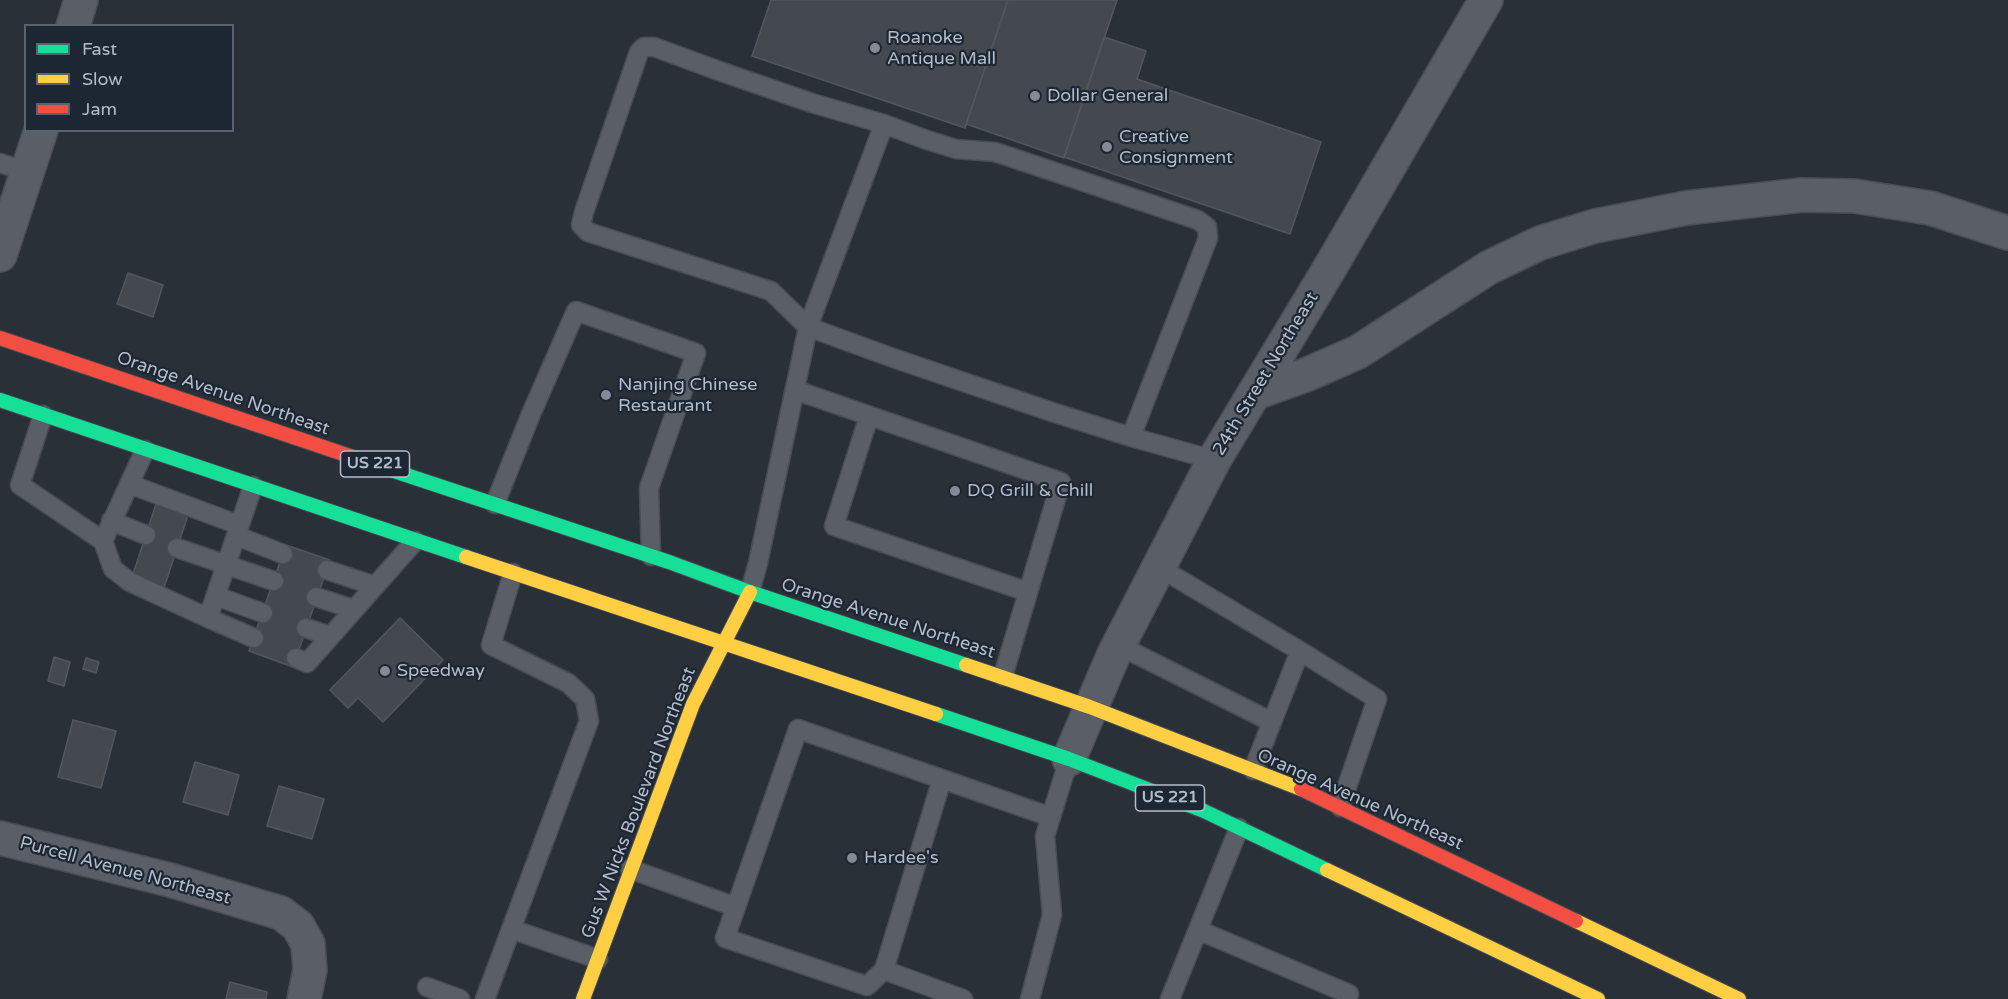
<!DOCTYPE html>
<html>
<head>
<meta charset="utf-8">
<style>
	body { margin:0 }
	#map { position:relative; width:2008px; height:999px; overflow:hidden; background:#2a3038; font-family:"Varela Round",sans-serif }
	canvas { display:block }
	.legend { position:absolute; left:24px; top:24px; width:210px; height:108px; box-sizing:border-box; background:#1d2633; border:2px solid #59626f; margin:0; padding:8px 10px; list-style:none; font-size:18px; color:#b4bcc9 }
	.legend li { display:flex; align-items:center; gap:12px; height:30px }
	.legend b { width:30px; border:2px solid #59626f }
</style>
</head>
<body>
<div id="map">
<canvas width="2008" height="999"></canvas>
<ul class="legend">
<li><b style="height:8px;background:#16e098"></b>Fast</li>
<li><b style="height:8px;background:#ffcf43"></b>Slow</li>
<li><b style="height:8px;background:#f24e42"></b>Jam</li>
</ul>
</div>
<script>
const context = document.querySelector('canvas').getContext('2d');
context.lineJoin = 'round';
function paint(path, color) { context.fillStyle = color; context.fill(path, 'evenodd'); }
const poly = rows => new Path2D(rows.map(r => 'M' + r).join(''));
function stroke(path, color, width, dash) { context.strokeStyle = color; context.lineWidth = width; context.lineCap = dash ? 'butt' : 'round'; context.setLineDash(dash || []); context.stroke(path); }
function label(font, color, halo, rows, align = 'center') {
  context.font = font + ' "Varela Round",sans-serif'; context.lineWidth = 4.5; context.setLineDash([]); context.textBaseline = 'middle'; context.strokeStyle = halo; context.fillStyle = color; for (const [text, x, y, turn = 0] of rows) {
    context.save(); context.translate(x, y); context.rotate((+turn || 0) * Math.PI / 180); context.textAlign = isNaN(turn) ? turn : align; if (halo) context.strokeText(text, 0, 0); context.fillText(text, 0, 0); context.restore();
  }
}
const building = poly([
	[771,0,1008,0,965,128,752,56,771,0],
	[1008,0,1117,0,1064,158,966,124,1008,0],
	[1104,37,1146,51,1137,79,1321,142,1290,234,1064,157,1104,37],
	[128,273,163,285,153,317,117,304,128,273],
	[156,504,188,515,164,588,132,577,156,504],
	[286,545,330,560,293,667,249,651,286,545],
	[400,618,443,660,383,722,358,698,348,708,330,690,400,618],
	[54,657,70,662,64,686,48,681,54,657],
	[86,658,99,662,96,673,83,669,86,658],
	[73,720,116,731,101,788,58,777,73,720],
	[195,762,239,775,228,815,183,802,195,762],
	[279,786,324,799,312,839,267,826,279,786],
	[230,982,267,992,266,999,226,999,230,982]
]);
paint(building, '#444950');
stroke(building, '#52575f', 1.5);
const lane = poly([
	[0,163,28,172],
	[795,390,1061,482,1003,676],
	[43,415,20,485,103,541,145,450],
	[869,416,834,526,1028,592],
	[1131,437,1208,238,1207,227,1198,220,995,152,956,149,927,140,884,124,812,103,722,72,654,47,644,47,639,52,584,212,581,225,588,232,771,291,808,327,896,359,1052,412,1131,437,1214,460],
	[129,484,239,525],
	[253,486,208,618,254,638],
	[495,504,531,414,576,311,696,353,649,488,651,556],
	[111,521,146,535],
	[237,536,283,554],
	[103,541,113,569,130,582,208,618],
	[177,548,274,581],
	[1160,568,1300,651,1377,699,1340,807],
	[327,570,375,586],
	[750,592,758,563,808,327,884,124],
	[216,596,263,613],
	[316,597,353,609],
	[306,628,330,636],
	[1118,645,1272,722],
	[296,658,307,663,415,541],
	[1253,770,1300,651],
	[630,869,736,907,798,729,1051,817],
	[736,907,725,938,867,986,884,970,942,779],
	[511,929,598,959],
	[1198,930,1349,994],
	[884,970,963,999],
	[427,987,460,999],
	[485,999,589,721,585,699,568,683,491,645,513,573],
	[1030,999,1052,915,1045,836,1069,759],
	[1170,999,1239,828]
]);
const street = poly([
	[73,26,81,0],
	[0,255,41,130],
	[1255,393,1308,374,1358,352,1488,268,1540,243,1595,226,1686,208,1802,195,1854,196,1930,208,2008,233],
	[1069,759,1114,654,1214,460,1328,271,1486,0],
	[0,838,170,880,281,913,298,926,308,944,310,970,304,999]
]);
const fast = poly([
	[0,400,466,557],
	[388,469,669,562,750,592,966,665],
	[936,714,1069,759,1204,811,1327,870]
]);
const slow = poly([
	[466,557,936,714],
	[966,665,1090,707,1301,789],
	[1327,870,1598,999],
	[1576,921,1739,999],
	[583,999,693,704,750,592]
]);
const jam = poly([
	[0,338,388,469],
	[1301,789,1576,921]
]);
stroke(lane, '#484c53', 21);
stroke(street, '#484c53', 36);
stroke(fast, '#484c55', 16);
stroke(slow, '#484c55', 16);
stroke(jam, '#484c55', 16);
stroke(lane, '#5a5e66', 18);
stroke(street, '#5a5e66', 33);
stroke(fast, '#16e098', 14);
stroke(slow, '#ffcf43', 14);
stroke(jam, '#f24e42', 14);
for (const [x, y, r, color] of [
	[875,48,6,"#848b96"],
	[1035,96,6,"#848b96"],
	[1107,147,6,"#848b96"],
	[606,395,6,"#848b96"],
	[955,491,6,"#848b96"],
	[385,671,6,"#848b96"],
	[852,858,6,"#848b96"]
]) { const dot = new Path2D(); dot.arc(x, y, r, 0, 2 * Math.PI); context.fillStyle = color; context.fill(dot); stroke(dot, '#1d2633', 2); }
for (const [x, y, w] of [
	[375,464,69],
	[1170,798,69]
]) { const box = new Path2D(); box.roundRect(x - w / 2, y - 13, w, 26, 4.5); context.fillStyle = '#1d2633'; context.fill(box); stroke(box, '#b4bcc9', 1.5); }
label('bold 16px', '#b4bcc9', null, [
	["US 221",375,464],
	["US 221",1170,798]
]);
label('18px', '#b4bcc9', '#1d2633', [
	["Roanoke",887,38],
	["Antique Mall",887,59],
	["Dollar General",1047,96],
	["Creative",1119,137],
	["Consignment",1119,158],
	["Nanjing Chinese",618,385],
	["Restaurant",618,406],
	["DQ Grill & Chill",967,491],
	["Speedway",397,671],
	["Hardee's",864,858]
], 'left');
label('18px', '#b4bcc9', '#1d2633', [
	["24th Street Northeast",1266,374,-59],
	["Orange Avenue Northeast",223,394,19],
	["Orange Avenue Northeast",888,619,18],
	["Orange Avenue Northeast",1360,800,24],
	["Gus W Nicks Boulevard Northeast",639,803,-69],
	["Purcell Avenue Northeast",125,871,15]
]);
</script>
</body>
</html>
